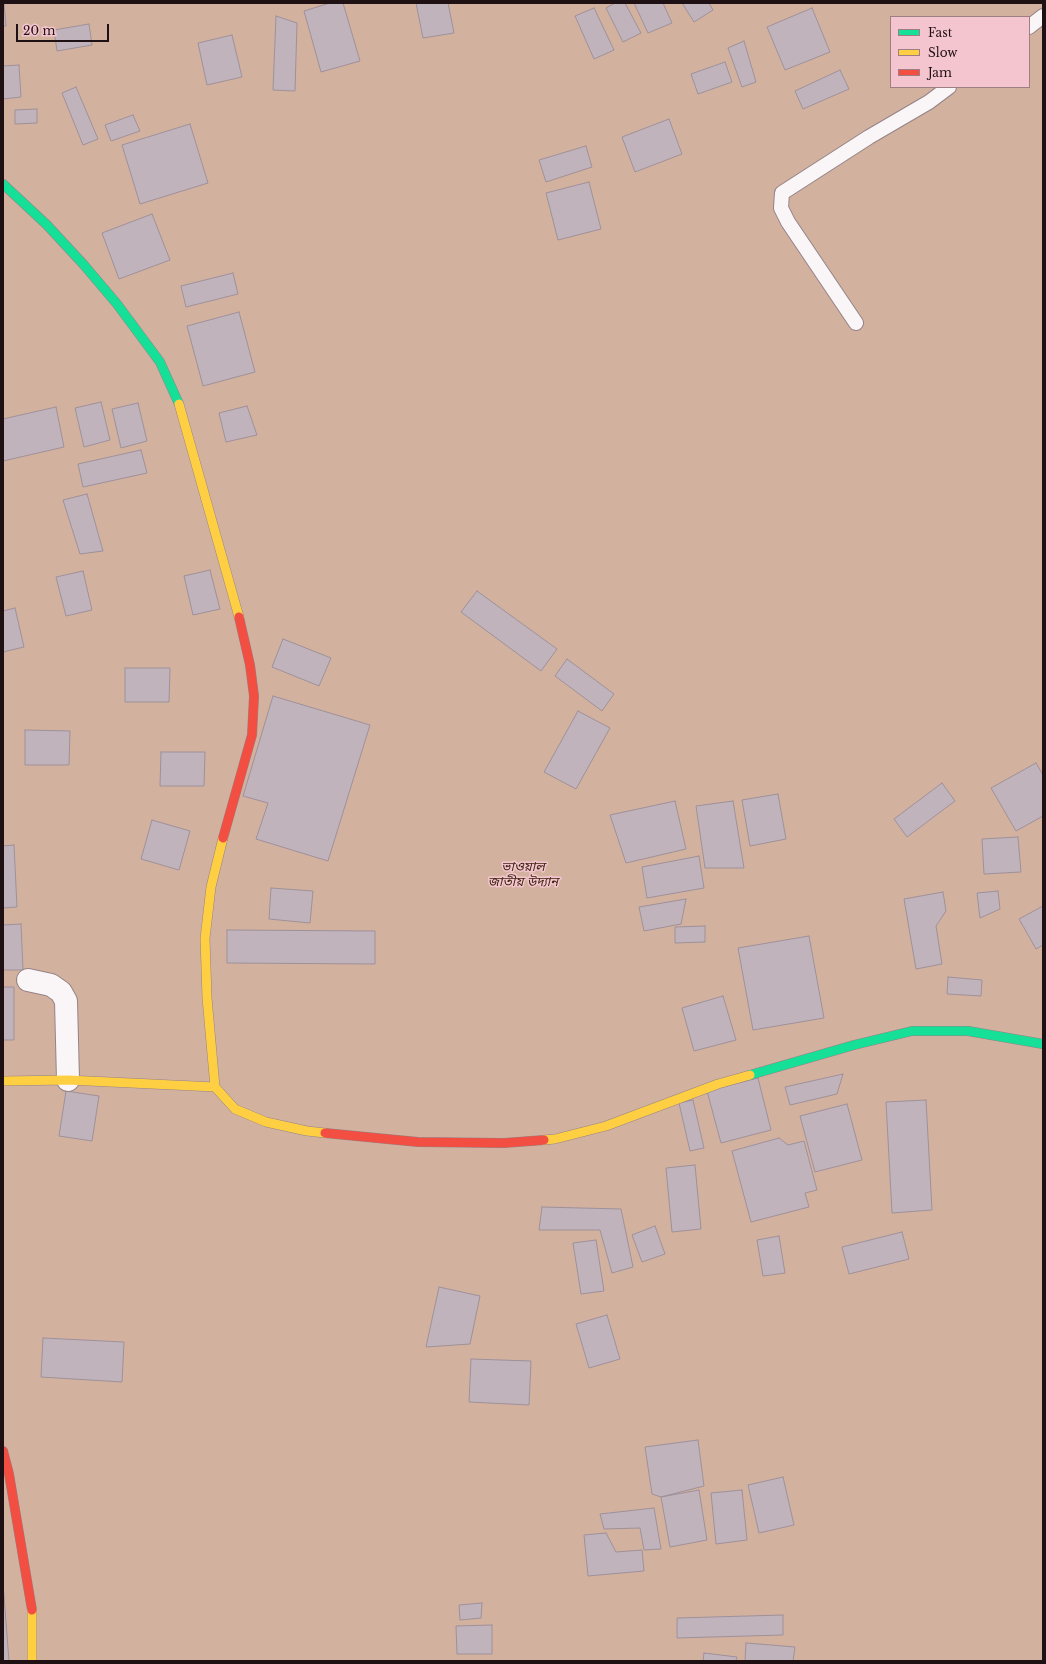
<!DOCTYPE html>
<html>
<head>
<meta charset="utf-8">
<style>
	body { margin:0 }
	#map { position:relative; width:1046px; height:1664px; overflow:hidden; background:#dcc4c9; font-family:"Libre Baskerville",serif }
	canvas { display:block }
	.frame { position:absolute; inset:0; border:4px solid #1f1013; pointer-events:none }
	.legend { position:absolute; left:890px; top:16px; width:140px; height:72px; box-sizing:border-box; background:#f4c5cf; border:1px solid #9f7d84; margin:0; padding:5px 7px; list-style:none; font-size:12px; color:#1f1013 }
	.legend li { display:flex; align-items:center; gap:8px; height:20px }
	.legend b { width:20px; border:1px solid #9f7d84 }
	.scale { position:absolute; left:16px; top:24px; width:93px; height:18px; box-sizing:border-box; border:2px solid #1f1013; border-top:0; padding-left:5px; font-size:12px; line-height:14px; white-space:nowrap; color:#1f1013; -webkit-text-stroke:3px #f4c5cf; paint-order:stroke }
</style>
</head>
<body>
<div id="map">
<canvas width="1046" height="1664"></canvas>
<div class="frame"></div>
<ul class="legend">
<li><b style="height:5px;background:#16e098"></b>Fast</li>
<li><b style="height:5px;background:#ffcf43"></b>Slow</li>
<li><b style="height:5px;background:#f24e42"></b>Jam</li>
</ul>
<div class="scale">20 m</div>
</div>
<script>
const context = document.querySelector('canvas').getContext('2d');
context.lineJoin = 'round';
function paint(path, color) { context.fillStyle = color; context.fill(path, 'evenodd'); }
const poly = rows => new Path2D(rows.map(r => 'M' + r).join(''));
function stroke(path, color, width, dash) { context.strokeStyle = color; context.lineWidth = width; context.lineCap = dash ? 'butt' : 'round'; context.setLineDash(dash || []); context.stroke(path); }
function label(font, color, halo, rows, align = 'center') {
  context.font = font + ' "Libre Baskerville","Noto Sans Bengali",serif'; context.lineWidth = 3; context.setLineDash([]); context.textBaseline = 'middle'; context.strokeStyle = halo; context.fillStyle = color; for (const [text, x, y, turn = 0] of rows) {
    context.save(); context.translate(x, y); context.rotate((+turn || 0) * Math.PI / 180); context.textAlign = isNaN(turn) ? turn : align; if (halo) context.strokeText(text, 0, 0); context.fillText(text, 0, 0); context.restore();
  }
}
paint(poly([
	[3,3,1043,3,1043,1661,3,1661],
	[891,17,1029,17,1029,87,891,87]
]), '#d3b19f');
const building = poly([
	[3,3,4,3,6,26,3,26,3,3],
	[330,3,343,3,360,61,321,72,304,11,330,3],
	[416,3,448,3,454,33,423,38,416,3],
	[615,3,625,3,641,33,623,42,606,8,615,3],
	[634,3,663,3,672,23,648,33,634,3],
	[682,3,709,3,713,10,694,22,682,3],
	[594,8,614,50,594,59,575,16,594,8],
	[812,8,830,52,785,70,767,27,812,8],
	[276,16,297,23,295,91,273,90,276,16],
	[89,24,92,45,57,51,54,30,89,24],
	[232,35,242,77,207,85,198,43,232,35],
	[744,41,756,82,742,87,728,48,744,41],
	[725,62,732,82,698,94,691,74,725,62],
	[19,65,21,97,3,99,3,66,19,65],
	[840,70,849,89,803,109,795,91,840,70],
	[76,87,98,139,83,145,62,93,76,87],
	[37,109,37,123,15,124,15,110,37,109],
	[133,115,140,131,111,141,105,125,133,115],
	[669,119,682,154,635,172,622,137,669,119],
	[190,124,208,183,140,204,122,145,190,124],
	[586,146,592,167,546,182,539,160,586,146],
	[589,182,601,229,558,240,546,193,589,182],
	[152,214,170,260,119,279,102,233,152,214],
	[233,273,238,294,186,307,181,286,233,273],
	[239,312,255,372,203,386,187,326,239,312],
	[101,402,110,440,84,447,75,408,101,402],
	[138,403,147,441,121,448,112,409,138,403],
	[247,406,257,435,226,442,219,413,247,406],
	[56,407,64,447,3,461,3,419,56,407],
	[141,450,147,473,83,487,78,464,141,450],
	[87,494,103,551,80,554,63,500,87,494],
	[210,570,220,609,193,615,184,576,210,570],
	[83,571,92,610,66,616,56,577,83,571],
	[477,591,557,649,541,671,461,612,477,591],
	[15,608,24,647,3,652,3,611,15,608],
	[283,639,331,658,319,686,272,667,283,639],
	[567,659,614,694,602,711,555,676,567,659],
	[125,668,170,668,169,702,125,702,125,668],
	[273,696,370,725,328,861,256,839,268,803,243,796,273,696],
	[578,711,610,728,576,789,544,772,578,711],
	[25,730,70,731,69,765,25,765,25,730],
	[161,752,205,752,204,786,160,786,161,752],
	[1036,763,1043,775,1043,816,1016,831,991,788,1036,763],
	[942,783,955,801,907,837,894,819,942,783],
	[778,794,786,839,750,846,742,800,778,794],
	[675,801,686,849,626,863,610,815,675,801],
	[733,801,744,868,705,868,696,806,733,801],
	[152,820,190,831,179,870,141,859,152,820],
	[1018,837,1021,872,984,874,982,839,1018,837],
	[14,845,17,907,3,908,3,846,14,845],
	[699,856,704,888,647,898,642,867,699,856],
	[271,888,313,891,310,923,269,919,271,888],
	[998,891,1000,909,980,918,977,893,998,891],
	[943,892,946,911,936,926,942,964,916,969,904,899,943,892],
	[686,899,681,924,644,931,639,907,686,899],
	[1043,906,1043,945,1036,949,1019,919,1043,906],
	[21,924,23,970,3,970,3,925,21,924],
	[705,926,705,942,675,943,675,927,705,926],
	[227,930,375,931,375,964,227,963,227,930],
	[809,936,824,1018,753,1030,738,948,809,936],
	[948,977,982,980,981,996,947,994,948,977],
	[3,987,14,987,14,1040,3,1040,3,987],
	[723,996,736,1040,694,1051,682,1008,723,996],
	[843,1074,837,1094,790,1105,785,1087,843,1074],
	[758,1078,771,1130,721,1143,707,1091,758,1078],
	[66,1091,99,1096,92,1141,59,1136,66,1091],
	[693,1100,704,1148,690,1151,679,1103,693,1100],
	[926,1100,932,1210,892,1213,886,1102,926,1100],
	[847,1104,862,1160,815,1172,800,1116,847,1104],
	[779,1138,788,1145,804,1141,817,1190,805,1193,809,1207,751,1222,732,1151,779,1138],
	[695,1165,701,1229,672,1232,666,1168,695,1165],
	[542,1207,621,1209,633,1267,612,1273,600,1230,539,1230,542,1207],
	[655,1226,665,1254,642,1262,632,1235,655,1226],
	[902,1232,909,1259,849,1274,842,1247,902,1232],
	[779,1236,785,1273,763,1276,757,1240,779,1236],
	[596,1240,604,1291,581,1294,573,1243,596,1240],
	[439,1287,480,1296,470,1344,426,1347,439,1287],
	[607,1315,620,1359,589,1368,576,1324,607,1315],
	[43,1338,124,1342,122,1382,41,1377,43,1338],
	[471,1359,531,1361,529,1405,469,1402,471,1359],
	[698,1440,704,1486,661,1497,652,1494,645,1447,698,1440],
	[783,1477,794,1525,759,1533,748,1485,783,1477],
	[699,1490,707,1540,670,1547,661,1497,699,1490],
	[742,1490,747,1540,716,1544,711,1493,742,1490],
	[654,1508,661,1549,644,1550,640,1528,604,1529,600,1514,654,1508],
	[606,1533,616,1552,642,1550,644,1571,588,1576,584,1535,606,1533],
	[3,1583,9,1661,3,1661,3,1583],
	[482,1603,481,1618,460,1620,459,1605,482,1603],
	[783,1615,783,1635,677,1638,677,1618,783,1615],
	[492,1625,492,1654,457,1654,456,1626,492,1625],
	[746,1643,795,1647,793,1661,745,1661,746,1643],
	[704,1653,737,1657,736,1661,703,1661,704,1653]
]);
paint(building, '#c0b3bc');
stroke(building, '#9f919a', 1);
const lane = poly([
	[1029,27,1043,16],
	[856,323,788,222,781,208,782,193,869,137,929,102,949,87]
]);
const street = poly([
	[28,980,51,985,61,992,66,1001,68,1080]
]);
const fast = poly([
	[3,184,47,225,84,265,117,304,160,362,179,404],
	[750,1075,854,1045,912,1031,968,1031,1043,1044]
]);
const slow = poly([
	[179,404,239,617],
	[3,1081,68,1080,215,1087,235,1109,266,1122,307,1131,325,1133],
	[215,1087,207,998,205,938,211,887,223,838],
	[544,1140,555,1139,606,1126,718,1084,750,1075],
	[32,1610,32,1661]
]);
const jam = poly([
	[223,838,252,735,254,696,250,665,239,617],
	[325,1133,418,1142,504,1143,544,1140],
	[3,1451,9,1474,32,1610]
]);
stroke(lane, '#958387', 16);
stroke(street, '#958387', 24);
stroke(fast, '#958387', 10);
stroke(slow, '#958387', 10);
stroke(jam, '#958387', 10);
stroke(lane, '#faf6f7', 14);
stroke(street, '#faf6f7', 22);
stroke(fast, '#16e098', 9);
stroke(slow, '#ffcf43', 9);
stroke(jam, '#f24e42', 9);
label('italic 13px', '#3c250f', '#f4c5cf', [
	["ভাওয়াল",523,867],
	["জাতীয় উদ্যান",523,882]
]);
</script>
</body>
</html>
